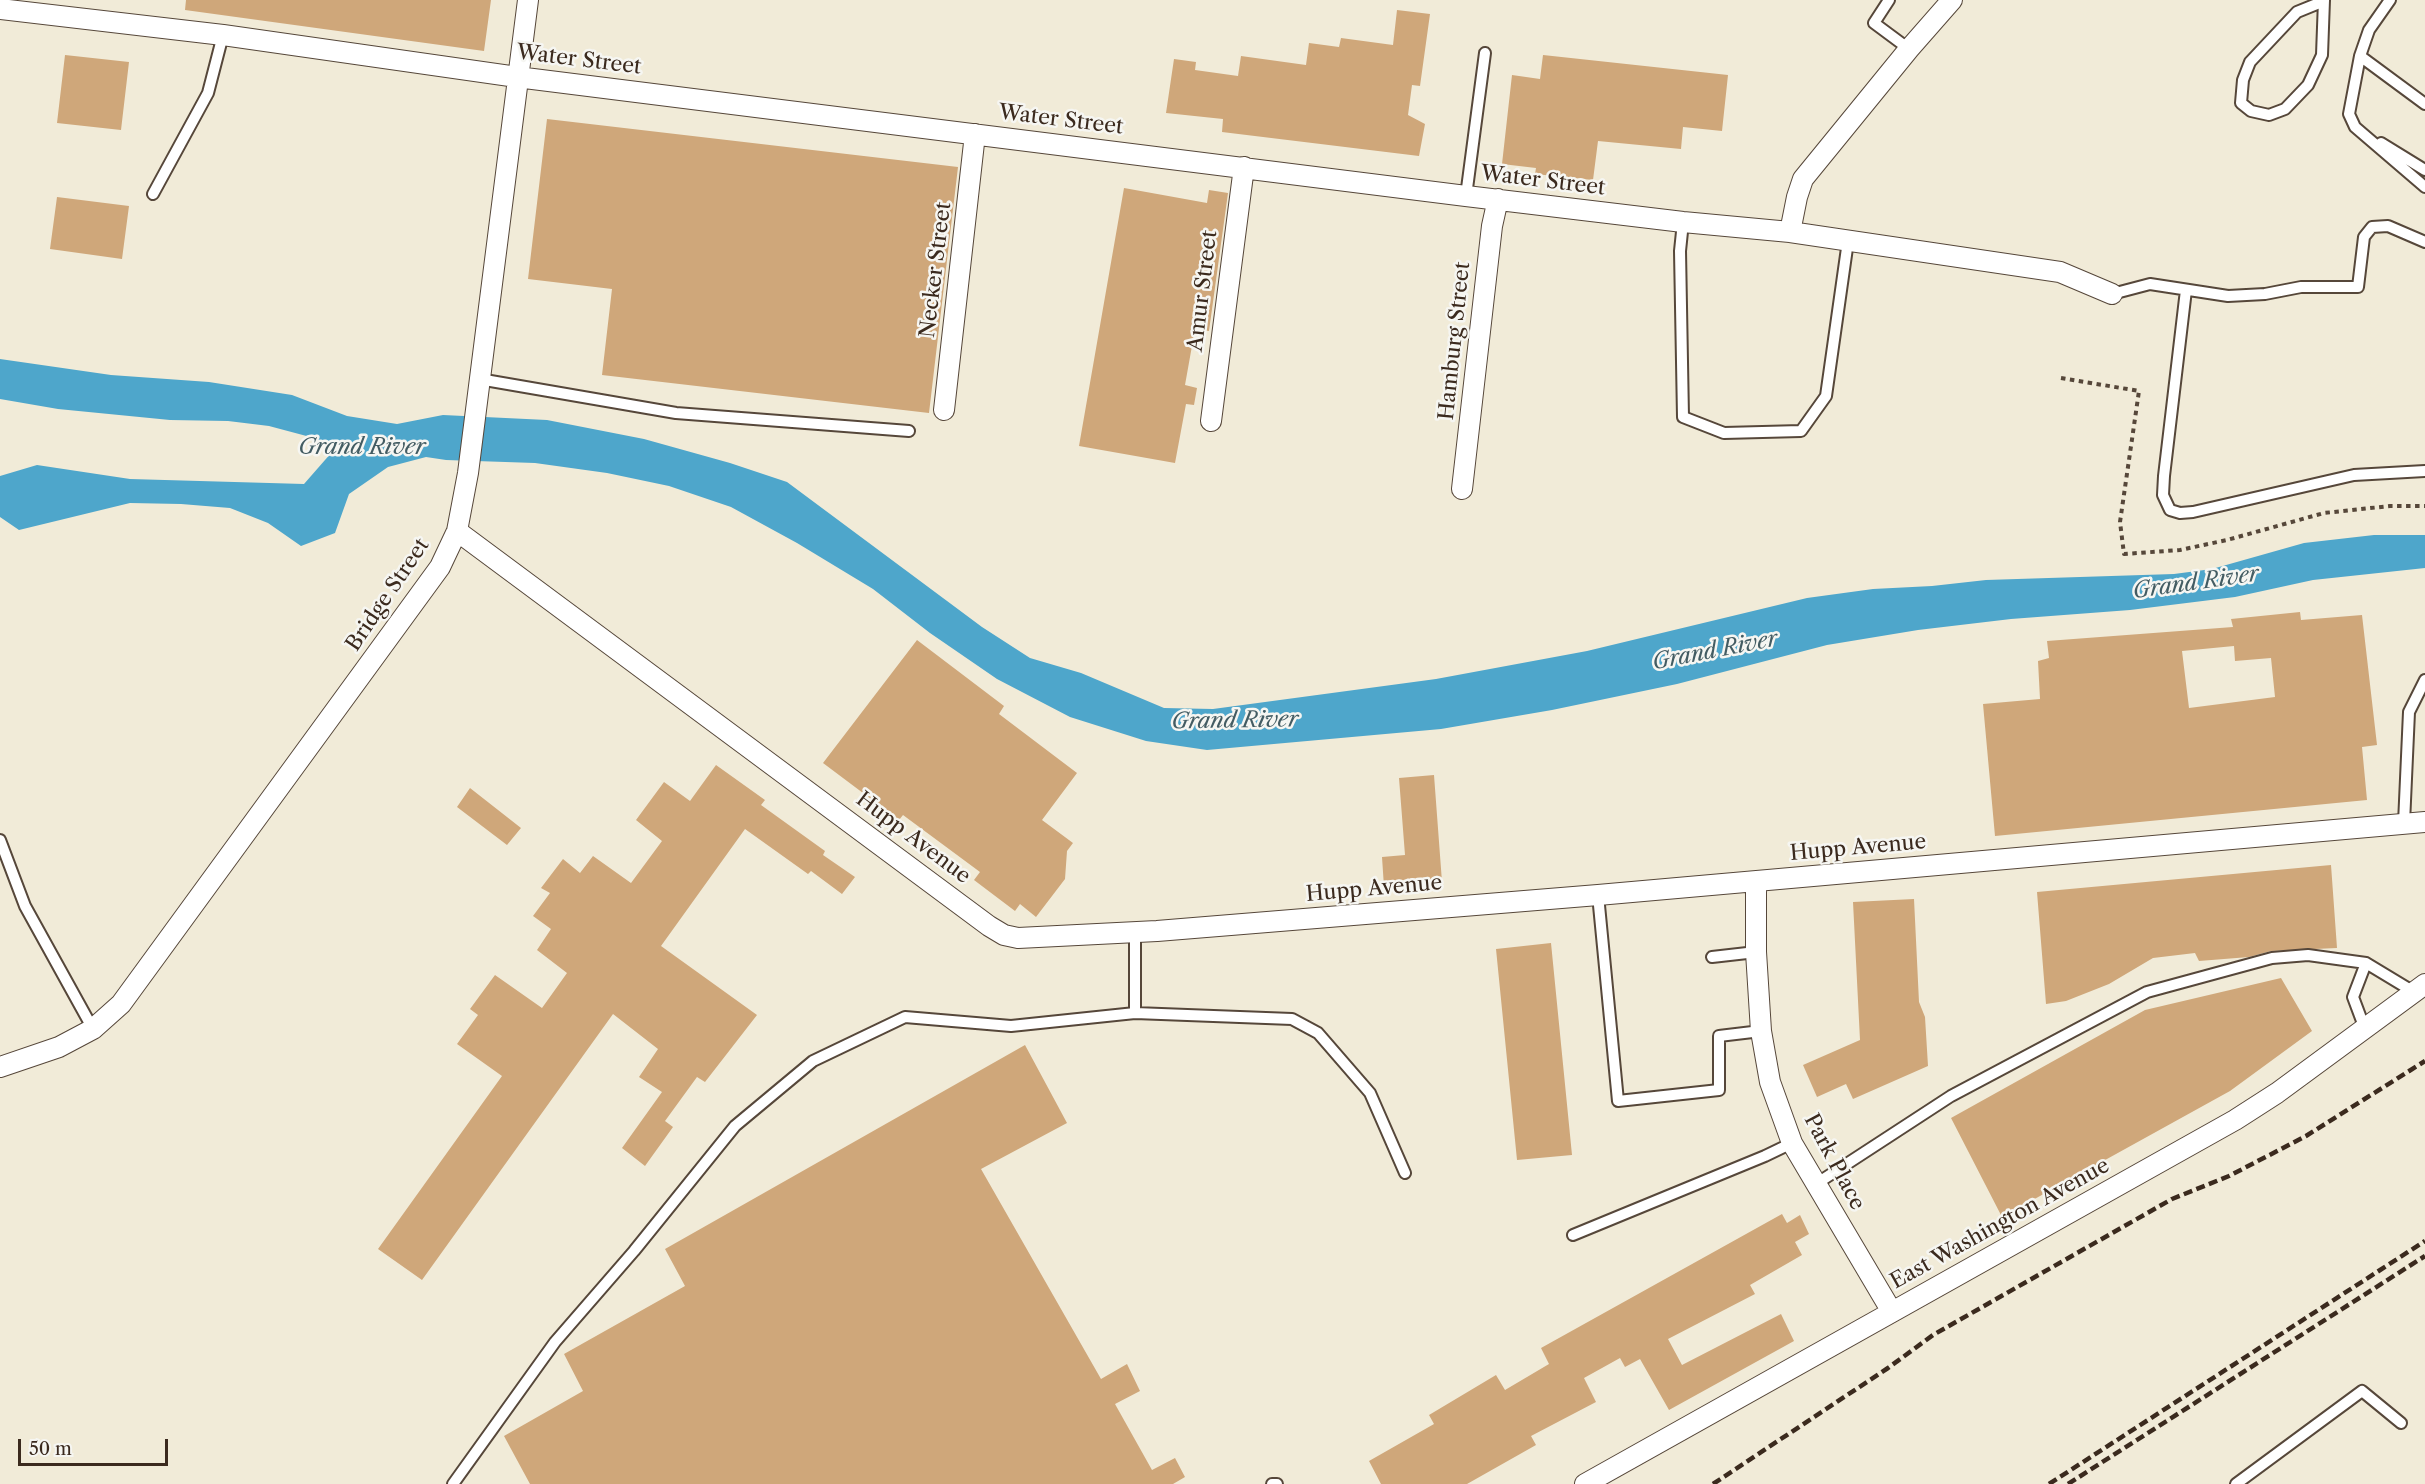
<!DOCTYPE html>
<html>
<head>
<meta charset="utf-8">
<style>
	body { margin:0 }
	#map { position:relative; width:2425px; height:1484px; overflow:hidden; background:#f1ebd8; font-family:"Libre Caslon Text",serif }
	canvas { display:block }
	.scale { position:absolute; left:18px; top:1439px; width:150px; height:27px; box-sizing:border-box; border:3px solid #3b2a1e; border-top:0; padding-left:8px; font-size:18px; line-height:21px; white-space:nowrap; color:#3b2a1e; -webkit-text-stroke:4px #f6f6f2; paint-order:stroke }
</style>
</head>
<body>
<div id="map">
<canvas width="2425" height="1484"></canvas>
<div class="scale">50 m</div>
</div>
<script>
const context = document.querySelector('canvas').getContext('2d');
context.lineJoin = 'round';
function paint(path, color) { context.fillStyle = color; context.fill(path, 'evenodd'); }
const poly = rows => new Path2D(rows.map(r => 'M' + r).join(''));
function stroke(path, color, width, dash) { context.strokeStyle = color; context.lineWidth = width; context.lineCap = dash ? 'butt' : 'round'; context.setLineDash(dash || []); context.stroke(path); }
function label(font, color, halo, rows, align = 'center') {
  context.font = font + ' "Libre Caslon Text",serif'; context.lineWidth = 5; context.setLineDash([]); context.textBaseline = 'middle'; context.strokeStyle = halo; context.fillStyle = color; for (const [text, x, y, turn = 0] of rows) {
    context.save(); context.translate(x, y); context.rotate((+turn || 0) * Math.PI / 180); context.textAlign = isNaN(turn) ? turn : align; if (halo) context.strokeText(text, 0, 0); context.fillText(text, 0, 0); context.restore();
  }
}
paint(poly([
	[0,359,111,375,209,382,292,395,347,416,397,424,443,415,547,420,644,439,730,463,787,482,982,627,1030,658,1081,673,1164,708,1213,709,1436,679,1587,651,1807,598,1873,589,1932,586,1986,580,2174,574,2212,569,2304,543,2374,535,2425,535,2425,568,2313,580,2235,597,2130,610,2011,619,1918,630,1827,645,1677,684,1552,710,1441,729,1207,750,1146,741,1070,717,997,679,930,633,873,589,797,543,731,507,669,486,607,473,535,463,446,460,426,457,388,467,349,494,335,533,301,546,268,523,230,508,181,504,130,503,19,530,0,517,0,476,37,465,130,479,304,484,332,452,314,438,269,426,228,421,170,420,58,409,0,399]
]), '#4ea6cb');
paint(poly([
	[186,0,491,0,484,51,185,10],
	[1397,10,1430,14,1420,86,1412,85,1408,115,1425,124,1419,156,1222,132,1223,119,1166,113,1174,59,1196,62,1195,70,1238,76,1241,56,1306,65,1309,43,1339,47,1341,38,1393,45],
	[65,55,129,62,121,130,57,123],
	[1543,55,1728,75,1722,131,1683,127,1681,149,1598,141,1593,180,1535,174,1536,168,1502,164,1512,75,1540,79],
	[547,119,958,167,929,413,602,375,612,289,528,279],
	[1124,188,1207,203,1209,190,1228,193,1209,331,1195,329,1185,385,1197,388,1194,405,1186,404,1175,463,1079,446],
	[57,197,129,206,122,259,50,249],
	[2300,612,2301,620,2362,615,2377,745,2362,747,2367,800,1995,836,1983,704,2040,699,2038,661,2049,658,2047,641,2233,627,2231,619],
	[2234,646,2235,661,2271,658,2275,697,2189,708,2182,651],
	[917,640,1004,706,999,714,1077,773,1042,820,1073,843,1067,851,1065,879,1036,917,1020,904,1015,911,974,880,980,872,903,815,899,820,823,763],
	[716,765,765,800,761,805,825,851,823,855,855,877,842,894,811,871,808,874,745,829,661,946,757,1015,705,1082,697,1077,665,1121,673,1127,645,1166,622,1148,662,1092,639,1077,658,1049,613,1014,422,1280,378,1249,502,1076,457,1044,478,1015,470,1009,495,975,542,1008,567,973,537,950,551,929,533,916,550,893,541,888,563,859,580,873,593,856,631,883,662,841,636,820,664,782,690,801],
	[1434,775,1442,882,1384,887,1382,857,1405,855,1399,778],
	[470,788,521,828,507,845,457,807],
	[2331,865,2337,948,2271,951,2249,957,2199,961,2195,953,2153,958,2109,984,2066,1001,2046,1004,2037,892],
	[1914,899,1919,1002,1925,1017,1928,1066,1853,1099,1846,1084,1817,1097,1803,1065,1860,1040,1853,902],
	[1551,943,1572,1155,1517,1160,1496,949],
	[2281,978,2312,1031,2230,1091,2002,1217,1951,1118,2145,1010],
	[1025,1045,1067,1123,981,1169,1101,1379,1127,1364,1140,1391,1115,1404,1152,1470,1175,1458,1185,1477,1173,1484,530,1484,504,1436,583,1391,564,1354,685,1286,665,1249],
	[1782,1214,1787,1223,1800,1215,1809,1234,1795,1242,1802,1255,1750,1285,1755,1294,1668,1339,1682,1365,1781,1314,1794,1341,1669,1410,1640,1359,1625,1367,1620,1358,1584,1378,1596,1402,1531,1436,1536,1445,1467,1484,1381,1484,1369,1461,1434,1424,1429,1415,1496,1375,1505,1390,1549,1364,1541,1348]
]), '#cfa77a');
const lane = poly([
	[1889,0,1874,23,1909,49],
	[2390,0,2369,30,2360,56,2349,114,2355,127,2425,187],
	[2324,1,2297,12,2250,62,2243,80,2241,103,2251,111,2269,115,2285,109,2308,85,2322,55,2324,0],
	[2360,56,2425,104],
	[2381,143,2425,170],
	[153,194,208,93,223,35],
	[1466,196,1485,53],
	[1683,222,1680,251,1683,417,1724,433,1801,431,1826,396,1848,241],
	[2186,290,2164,476,2163,495,2170,510,2180,513,2193,512,2354,475,2425,471],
	[2112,294,2150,284,2228,296,2265,294,2301,287,2358,287,2364,237,2372,227,2388,226,2425,242],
	[479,379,676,413,909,431],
	[2404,823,2409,712,2425,680],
	[0,840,25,906,93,1029],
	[1598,895,1618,1101,1719,1090,1719,1036,1761,1031],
	[1712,957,1756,952],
	[1135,1013,1292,1019,1318,1033,1370,1093,1405,1173],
	[2365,1029,2353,997,2366,963],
	[1816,1184,1951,1096,2147,992,2272,958,2308,955,2366,963,2414,992],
	[1573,1235,1765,1156,1792,1143],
	[453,1484,555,1342,634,1251,735,1126,813,1061,905,1017,1011,1026,1135,1013,1135,932],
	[1272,1484,1277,1484],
	[2236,1484,2362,1391,2401,1423]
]);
const street = poly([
	[0,9,223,35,517,77,1466,196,1683,222,1790,232,2060,272,2112,294],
	[1790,232,1797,197,1803,179,1909,49,1952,0],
	[944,410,975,134],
	[1211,421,1244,167],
	[1462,489,1492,226,1498,199],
	[457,531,989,926,1004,935,1018,938,1157,931,1598,895,2425,822],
	[1756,881,1756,952,1761,1031,1770,1082,1792,1143,1892,1312],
	[0,1067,59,1047,93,1029,121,1004,440,567,457,531,468,473,528,0],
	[1585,1484,2235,1120,2277,1093,2425,984]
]);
stroke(lane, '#56473a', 14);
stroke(street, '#56473a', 22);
stroke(poly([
	[2061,378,2139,391,2120,522,2124,554,2180,550,2227,540,2324,513,2390,506,2425,506]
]), '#56473a', 4, [4.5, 4.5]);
stroke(lane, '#fff', 10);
stroke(street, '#fff', 20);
stroke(poly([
	[1713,1484,1888,1368,1933,1335,2172,1199,2229,1176,2306,1136,2425,1061],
	[2049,1484,2425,1241],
	[2068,1484,2425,1256]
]), '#3b2a1e', 4.5, [9, 4.5]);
label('21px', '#3b2a1e', '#f6f6f2', [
	["Water Street",579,60,7],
	["Water Street",1061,120,7],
	["Water Street",1543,181,7],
	["Necker Street",936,270,-83],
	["Amur Street",1203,291,-83],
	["Hamburg Street",1455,341,-84],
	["Bridge Street",388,595,-56],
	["Hupp Avenue",913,838,37],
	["Hupp Avenue",1858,848,-5],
	["Hupp Avenue",1374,889,-5],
	["Park Place",1834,1162,62],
	["East Washington Avenue",2000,1224,-29]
]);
label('italic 22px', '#435c63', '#f6f6f2', [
	["Grand River",362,448],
	["Grand River",2196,583,-8],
	["Grand River",1715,651,-11],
	["Grand River",1235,721,-1]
]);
</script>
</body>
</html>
